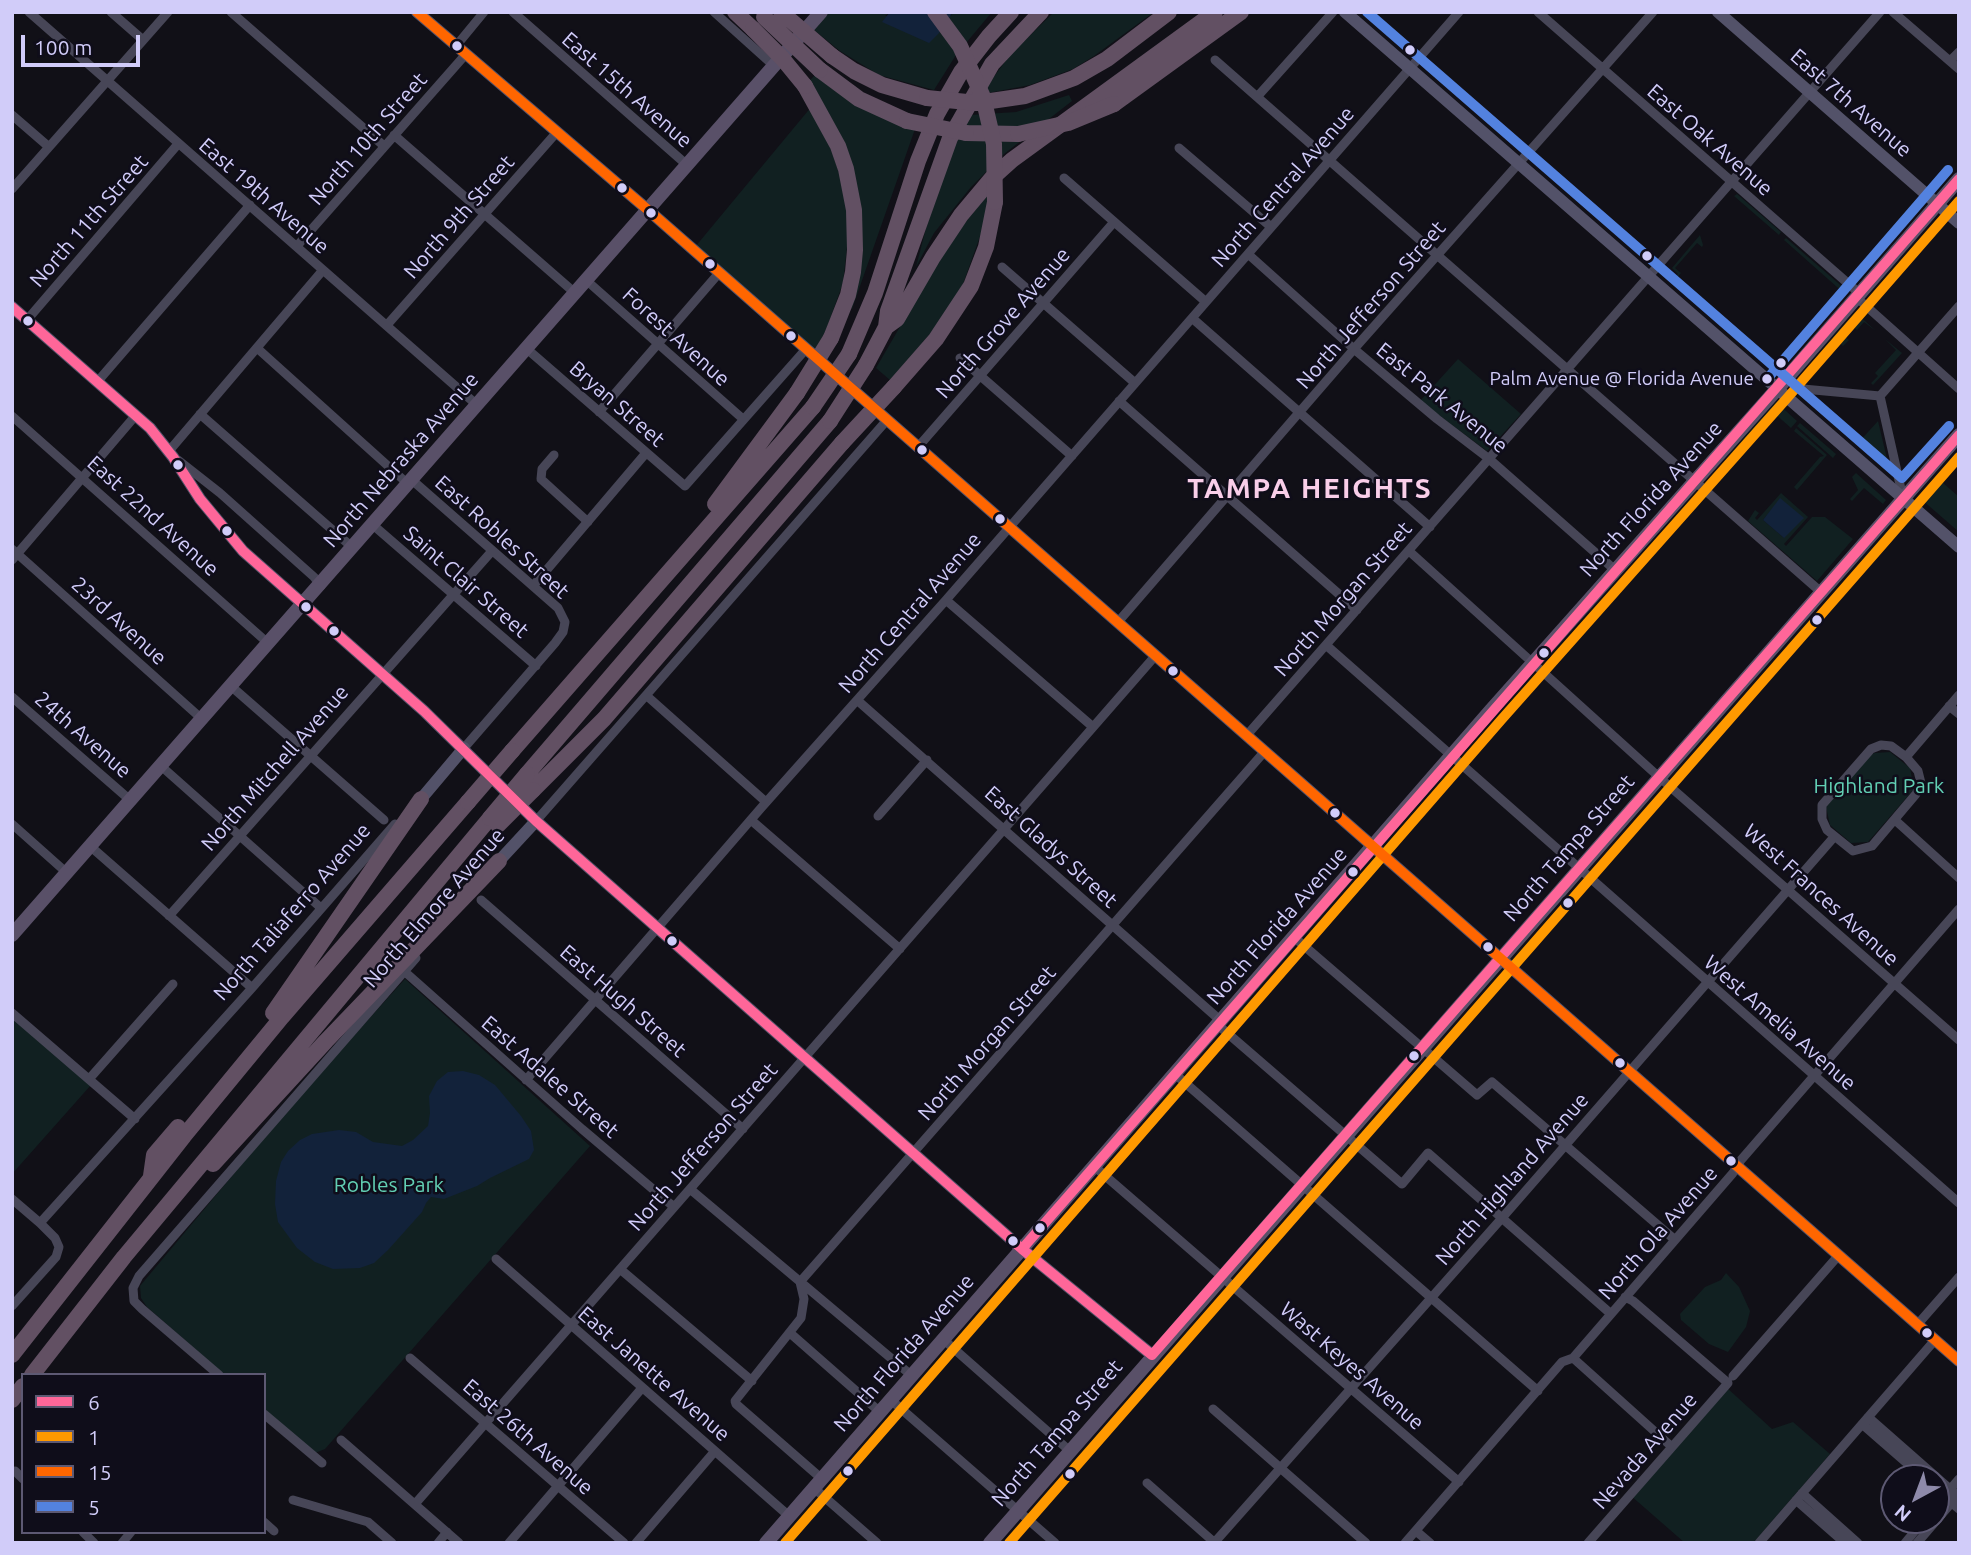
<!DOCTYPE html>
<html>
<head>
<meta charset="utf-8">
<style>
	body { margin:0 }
	#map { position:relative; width:1971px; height:1555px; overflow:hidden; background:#111017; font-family:Ubuntu,sans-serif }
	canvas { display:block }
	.frame { position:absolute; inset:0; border:14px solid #d1ccf9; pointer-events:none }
	.legend { position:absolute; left:21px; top:1373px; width:245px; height:161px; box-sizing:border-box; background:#0f0d1a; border:2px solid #5d5973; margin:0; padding:9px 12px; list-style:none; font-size:21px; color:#d1ccf9 }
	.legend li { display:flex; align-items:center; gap:14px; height:35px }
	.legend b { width:35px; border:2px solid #5d5973 }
	.north { position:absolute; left:1880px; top:1464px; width:70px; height:70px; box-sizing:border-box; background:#0f0d1a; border:2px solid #5d5973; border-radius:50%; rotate:221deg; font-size:19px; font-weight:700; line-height:28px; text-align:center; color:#d1ccf9 }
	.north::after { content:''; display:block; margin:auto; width:24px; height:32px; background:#8e8aaa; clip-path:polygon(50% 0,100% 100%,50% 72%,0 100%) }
	.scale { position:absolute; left:21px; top:35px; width:119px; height:32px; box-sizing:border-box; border:4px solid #d1ccf9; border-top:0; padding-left:9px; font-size:21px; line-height:24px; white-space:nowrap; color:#d1ccf9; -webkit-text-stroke:5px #0f0d1a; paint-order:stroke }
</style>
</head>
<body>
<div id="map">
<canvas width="1971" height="1555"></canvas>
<div class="frame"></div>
<ul class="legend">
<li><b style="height:9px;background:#f69"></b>6</li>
<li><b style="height:9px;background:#f90"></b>1</li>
<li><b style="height:9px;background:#f60"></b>15</li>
<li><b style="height:9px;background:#5382df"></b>5</li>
</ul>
<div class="north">N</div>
<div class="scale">100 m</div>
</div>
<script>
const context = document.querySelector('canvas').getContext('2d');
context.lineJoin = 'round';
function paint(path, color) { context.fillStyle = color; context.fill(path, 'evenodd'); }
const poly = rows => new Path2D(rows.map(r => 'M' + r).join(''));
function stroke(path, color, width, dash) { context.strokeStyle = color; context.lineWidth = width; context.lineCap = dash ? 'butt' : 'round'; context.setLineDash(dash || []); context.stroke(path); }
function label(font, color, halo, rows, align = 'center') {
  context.font = font + ' Ubuntu,sans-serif'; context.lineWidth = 5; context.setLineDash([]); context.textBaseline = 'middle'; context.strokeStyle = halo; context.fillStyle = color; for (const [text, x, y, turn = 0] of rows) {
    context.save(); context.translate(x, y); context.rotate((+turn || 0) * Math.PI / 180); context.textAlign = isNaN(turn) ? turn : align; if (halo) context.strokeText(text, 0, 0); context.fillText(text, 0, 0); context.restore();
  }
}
paint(poly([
	[829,12,890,12,885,16,951,16,953,12,992,12,956,55,934,90,879,75,840,51,814,30],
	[1054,12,1154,12,1094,56,1073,69,1030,85,988,93,987,86,1010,55],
	[816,74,915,129,852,309,849,308,856,285,840,135,809,81],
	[1069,95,1072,101,1004,154,971,187,934,233,916,267,926,228,951,153,970,115,1016,112],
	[812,106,822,124,844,186,849,229,843,283,825,333,814,351,695,247],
	[990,192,983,228,963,284,941,321,890,380,876,368,948,244],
	[1737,194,1781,232,1779,235,1734,196],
	[1700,235,1703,245,1702,247,1697,243,1675,268,1681,273,1676,279,1745,340,1772,364,1770,366,1672,280,1678,274,1672,268],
	[1786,238,1845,289,1846,295,1784,240],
	[1839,292,1844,297,1811,334,1807,330,1810,330,1836,301,1834,299],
	[1855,312,1876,331,1864,322,1857,330,1850,324,1842,334,1849,340,1843,346,1833,337],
	[1885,339,1902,353,1873,385,1871,383,1878,376,1875,373,1896,350],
	[1458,359,1521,414,1487,451,1420,401],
	[1776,402,1797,421,1791,428,1773,412,1752,436,1754,438,1736,457,1741,463,1730,454],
	[1878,421,1888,463,1885,466,1858,443],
	[1800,423,1836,454,1833,458,1797,426],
	[1796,428,1827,455,1797,490,1794,487,1820,457,1824,456,1794,431],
	[1959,456,1959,462,1942,482,1959,497,1959,532,1921,499],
	[1856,473,1886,500,1883,504,1864,488,1852,501,1850,499,1858,490,1852,477],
	[1781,493,1808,517,1784,544,1786,546,1812,517,1825,517,1853,539,1817,581,1748,521,1755,510,1759,513,1755,518,1757,520],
	[1779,501,1784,538,1763,520],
	[1890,752,1910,768,1914,789,1868,842,1851,843,1830,825,1826,807,1865,757,1875,753],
	[405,979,590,1146,325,1449,315,1453,264,1409,264,1375,225,1375,147,1307,141,1298,140,1286,298,1097],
	[12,1018,91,1085,12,1174],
	[1726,1273,1739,1287,1750,1311,1746,1327,1728,1352,1709,1344,1681,1320,1680,1314,1705,1287,1721,1280],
	[1726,1387,1772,1429,1793,1422,1830,1454,1753,1543,1685,1543,1630,1495]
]), '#112021');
paint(poly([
	[890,12,953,12,939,33,929,43,882,22],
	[1780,498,1804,518,1784,538,1763,520],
	[463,1071,479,1075,495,1085,521,1116,531,1131,534,1150,529,1159,490,1178,477,1186,444,1199,431,1197,426,1203,422,1212,388,1250,374,1263,360,1268,333,1269,315,1262,297,1248,278,1222,275,1204,276,1181,281,1162,288,1151,300,1140,312,1134,339,1130,356,1132,373,1142,402,1146,413,1140,428,1126,430,1113,429,1096,437,1081,448,1072]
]), '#12223a');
stroke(poly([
	[29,12,477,405],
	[111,12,143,40],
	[231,12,384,146],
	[513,12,687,165],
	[714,12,774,66],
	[1538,12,1859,293],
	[1893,12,1959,69],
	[456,46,484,12],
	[1215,60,1821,592],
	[1950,61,1959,52],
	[1257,97,1333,12],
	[12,115,49,147],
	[394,135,575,293],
	[1179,148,1271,227],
	[1064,178,1206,302],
	[12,189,168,12],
	[297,246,466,54],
	[1248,254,1354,349,1437,419,1488,458,1615,570],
	[1002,267,1135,383],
	[586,280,743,419],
	[1856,297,1959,389],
	[1192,318,1430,527],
	[27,320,178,144],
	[387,325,557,132],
	[257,348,408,484],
	[527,349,685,486,806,349],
	[960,358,1072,456],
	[98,381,250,205],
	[1803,389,1880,396],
	[1880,396,1959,306],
	[1880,396,1903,498],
	[1119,401,1357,610],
	[599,412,719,273],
	[200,414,353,548],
	[12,416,269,644],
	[918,447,1114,222],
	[169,451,323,270],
	[554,455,542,469,541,479,588,522],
	[178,460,220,493,314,577,321,586],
	[412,480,558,608,565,622,563,632,555,643,464,748],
	[373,525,536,666],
	[12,549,203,720],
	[1409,551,1659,777,1959,1040],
	[12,560,136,415],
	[533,586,646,453],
	[946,600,1093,727],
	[1118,622,1354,349,1653,12],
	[1326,645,1959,1203],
	[232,687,384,820],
	[647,696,766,802],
	[12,697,130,800],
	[857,700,1221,1021],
	[1949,706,1959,714],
	[1247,735,1880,12],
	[1881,745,1891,746,1906,757,1918,771,1921,783,1916,794,1872,846,1853,851,1827,830,1822,819,1822,805,1871,749,1881,745],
	[1906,757,1959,695],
	[161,766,321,908],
	[878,816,927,760],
	[751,820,900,949],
	[1895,820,1959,878],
	[536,821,887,420],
	[12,824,67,873],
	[90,846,252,988],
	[481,900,743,1129],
	[169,916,492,551],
	[1295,938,1477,1095,1492,1082,1674,1239],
	[404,971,582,1129,674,1207],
	[12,1013,135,1119],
	[1218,1025,1402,1184,1428,1153,1611,1314],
	[1175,1074,1538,1391],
	[90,1078,173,984],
	[526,1080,761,808,946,600,1459,12],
	[1095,1167,1459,1482],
	[690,1189,911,1375],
	[12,1199,40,1223,55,1238,59,1247,56,1257,12,1306],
	[40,1223,252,988,395,824],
	[496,1259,789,1516],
	[620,1269,752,1381],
	[800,1282,1265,751],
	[800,1282,804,1299,801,1318,735,1401,736,1404,822,1479],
	[1917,1325,1959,1277],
	[790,1333,880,1412],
	[943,1339,1070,1451],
	[410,1358,624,1543],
	[1573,1358,1672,1447],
	[219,1375,142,1309,134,1301,133,1288,139,1276,416,958],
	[1733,1376,1838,1256],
	[891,1400,1055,1543],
	[1213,1409,1366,1543],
	[264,1414,322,1463],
	[1868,1417,1959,1497],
	[1862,1424,1924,1478],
	[341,1440,459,1543],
	[15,1471,23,1479],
	[1147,1483,1215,1543],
	[814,1488,877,1543],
	[1936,1489,1959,1509],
	[1802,1493,1858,1543],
	[293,1500,368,1522,392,1543],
	[1796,1500,1845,1543],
	[415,1504,1156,655],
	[1936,1506,1959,1479],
	[264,1522,274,1531],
	[1416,1531,1430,1543],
	[83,1532,94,1543],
	[122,1543,131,1532],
	[438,1543,447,1532],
	[509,1543,642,1388],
	[636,1543,715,1451],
	[1214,1543,1502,1218,1834,837],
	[1405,1543,1562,1362,1573,1358,1733,1173,1741,1160,1959,909],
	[1588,1543,1728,1383,1633,1301,1625,1297],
	[1759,1543,1935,1340],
	[1905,1543,1924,1520],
	[1917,1543,1959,1494]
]), '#474657', 9);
stroke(poly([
	[417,12,655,216,1959,1361],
	[1345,12,1959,547],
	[1718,12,1959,223],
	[12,307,150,428,173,457,200,499,243,551,424,711,536,821,1022,1249,1152,1355],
	[421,799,464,748],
	[499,861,536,821]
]), '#535269', 12);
stroke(poly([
	[12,935,821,12],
	[766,1543,1491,710,1778,388,1959,179],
	[990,1543,1959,435]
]), '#595068', 14);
stroke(poly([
	[735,12,753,29],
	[832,56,854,71,882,85,927,98],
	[820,70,859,99,907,121],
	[805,86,838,146,846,169,854,210,855,250,853,272,848,295,831,338],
	[977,103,1025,96,1074,78,1107,59,1169,12],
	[1114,104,1241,12],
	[966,133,1018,134],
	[886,327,897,319,933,257,961,215,992,178,1012,160,1215,12],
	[849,354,875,293,918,161,937,114,961,72,989,36,1011,12],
	[866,365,886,327,888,311,950,138,992,64,1041,12],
	[894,387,936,339,971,286,986,247,995,202],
	[715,504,797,393],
	[512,751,813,407],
	[527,774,830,421],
	[533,790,604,719,842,443],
	[273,1013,421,799],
	[213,1164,326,1041,499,861],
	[151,1176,154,1155,178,1127],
	[12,1355,184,1136,282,1017,468,802],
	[32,1375,124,1257,490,818],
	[12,1400,23,1386]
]), '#625063', 16);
stroke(poly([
	[781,12,832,56],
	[935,12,960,46,983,97,994,144,995,202],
	[764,17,820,70],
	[753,29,782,58,805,86],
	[927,98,977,103],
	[907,121,966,133],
	[1018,134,1068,123,1114,104],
	[797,393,831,338],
	[813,407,849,354],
	[830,421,866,365],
	[842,443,894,387],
	[468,802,512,751],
	[490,818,527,774],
	[498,825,533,790]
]), '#625063', 16);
stroke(poly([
	[12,307,150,428,173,457,200,499,243,551,424,711,536,821,1022,1249,1152,1355,1959,435],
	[1022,1249,1959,179]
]), '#f69', 10);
stroke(poly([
	[785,1543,1502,719,1788,397,1959,201],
	[1009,1543,1959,457]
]), '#f90', 10);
stroke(poly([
	[417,12,655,216,1959,1361]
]), '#f60', 10);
stroke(poly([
	[1367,12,1902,478,1949,426],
	[1767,379,1948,170]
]), '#5382df', 10);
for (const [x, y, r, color] of [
	[457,46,6,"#d1ccf9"],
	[1410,50,6,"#d1ccf9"],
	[622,188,6,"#d1ccf9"],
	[651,213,6,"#d1ccf9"],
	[1647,256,6,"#d1ccf9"],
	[710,264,6,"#d1ccf9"],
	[28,321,6,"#d1ccf9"],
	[791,336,6,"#d1ccf9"],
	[1781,363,6,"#d1ccf9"],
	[1767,379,6,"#d1ccf9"],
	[922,450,6,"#d1ccf9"],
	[178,465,6,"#d1ccf9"],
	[1000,519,6,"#d1ccf9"],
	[227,531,6,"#d1ccf9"],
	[306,607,6,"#d1ccf9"],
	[1817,620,6,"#d1ccf9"],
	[334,631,6,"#d1ccf9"],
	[1544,653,6,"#d1ccf9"],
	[1173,671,6,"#d1ccf9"],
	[1335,813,6,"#d1ccf9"],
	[1353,872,6,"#d1ccf9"],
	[1568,903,6,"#d1ccf9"],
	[672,941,6,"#d1ccf9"],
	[1488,947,6,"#d1ccf9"],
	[1414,1056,6,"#d1ccf9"],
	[1620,1063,6,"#d1ccf9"],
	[1731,1161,6,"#d1ccf9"],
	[1040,1228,6,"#d1ccf9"],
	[1013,1241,6,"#d1ccf9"],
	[1927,1333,6,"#d1ccf9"],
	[848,1471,6,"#d1ccf9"],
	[1070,1474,6,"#d1ccf9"]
]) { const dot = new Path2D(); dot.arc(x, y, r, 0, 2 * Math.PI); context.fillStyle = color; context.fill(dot); stroke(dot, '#0f0d1a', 2.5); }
label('19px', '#d1ccf9', '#0f0d1a', [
	["Palm Avenue @ Florida Avenue",1754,379]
], 'right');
label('21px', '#d1ccf9', '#0f0d1a', [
	["East 15th Avenue",627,90,41],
	["East 7th Avenue",1851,103,41],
	["North 10th Street",368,139,-49],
	["East Oak Avenue",1710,140,41],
	["North Central Avenue",1283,187,-49],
	["East 19th Avenue",264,196,41],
	["North 9th Street",459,217,-49],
	["North 11th Street",89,221,-49],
	["North Jefferson Street",1371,305,-49],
	["North Grove Avenue",1003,323,-49],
	["Forest Avenue",676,337,42],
	["East Park Avenue",1442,398,39],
	["Bryan Street",617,404,41],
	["North Nebraska Avenue",401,460,-49],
	["North Florida Avenue",1651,499,-48],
	["East 22nd Avenue",153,516,42],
	["East Robles Street",502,537,42],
	["Saint Clair Street",466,582,41],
	["North Morgan Street",1343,599,-49],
	["North Central Avenue",910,613,-49],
	["23rd Avenue",119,621,42],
	["24th Avenue",83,735,41],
	["North Mitchell Avenue",275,768,-49],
	["East Gladys Street",1051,847,42],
	["North Tampa Street",1569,848,-49],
	["West Frances Avenue",1821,895,42],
	["North Elmore Avenue",434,908,-49],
	["North Taliaferro Avenue",292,912,-49],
	["North Florida Avenue",1277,926,-49],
	["East Hugh Street",623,1001,41],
	["West Amelia Avenue",1780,1023,41],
	["North Morgan Street",987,1043,-49],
	["East Adalee Street",550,1077,41],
	["North Jefferson Street",703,1147,-49],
	["North Highland Avenue",1512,1179,-49],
	["North Ola Avenue",1658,1233,-49],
	["North Florida Avenue",904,1353,-49],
	["Wast Keyes Avenue",1352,1366,41],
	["East Janette Avenue",654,1374,41],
	["North Tampa Street",1057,1433,-49],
	["East 26th Avenue",528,1437,41],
	["Nevada Avenue",1645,1451,-49]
]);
label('21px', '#62cfb4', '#0f0d1a', [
	["Highland Park",1879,786],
	["Robles Park",389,1185]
]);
context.letterSpacing = '2px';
label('bold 28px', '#f9cee9', '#0f0d1a', [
	["TAMPA HEIGHTS",1310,489]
]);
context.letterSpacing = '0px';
</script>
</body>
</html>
